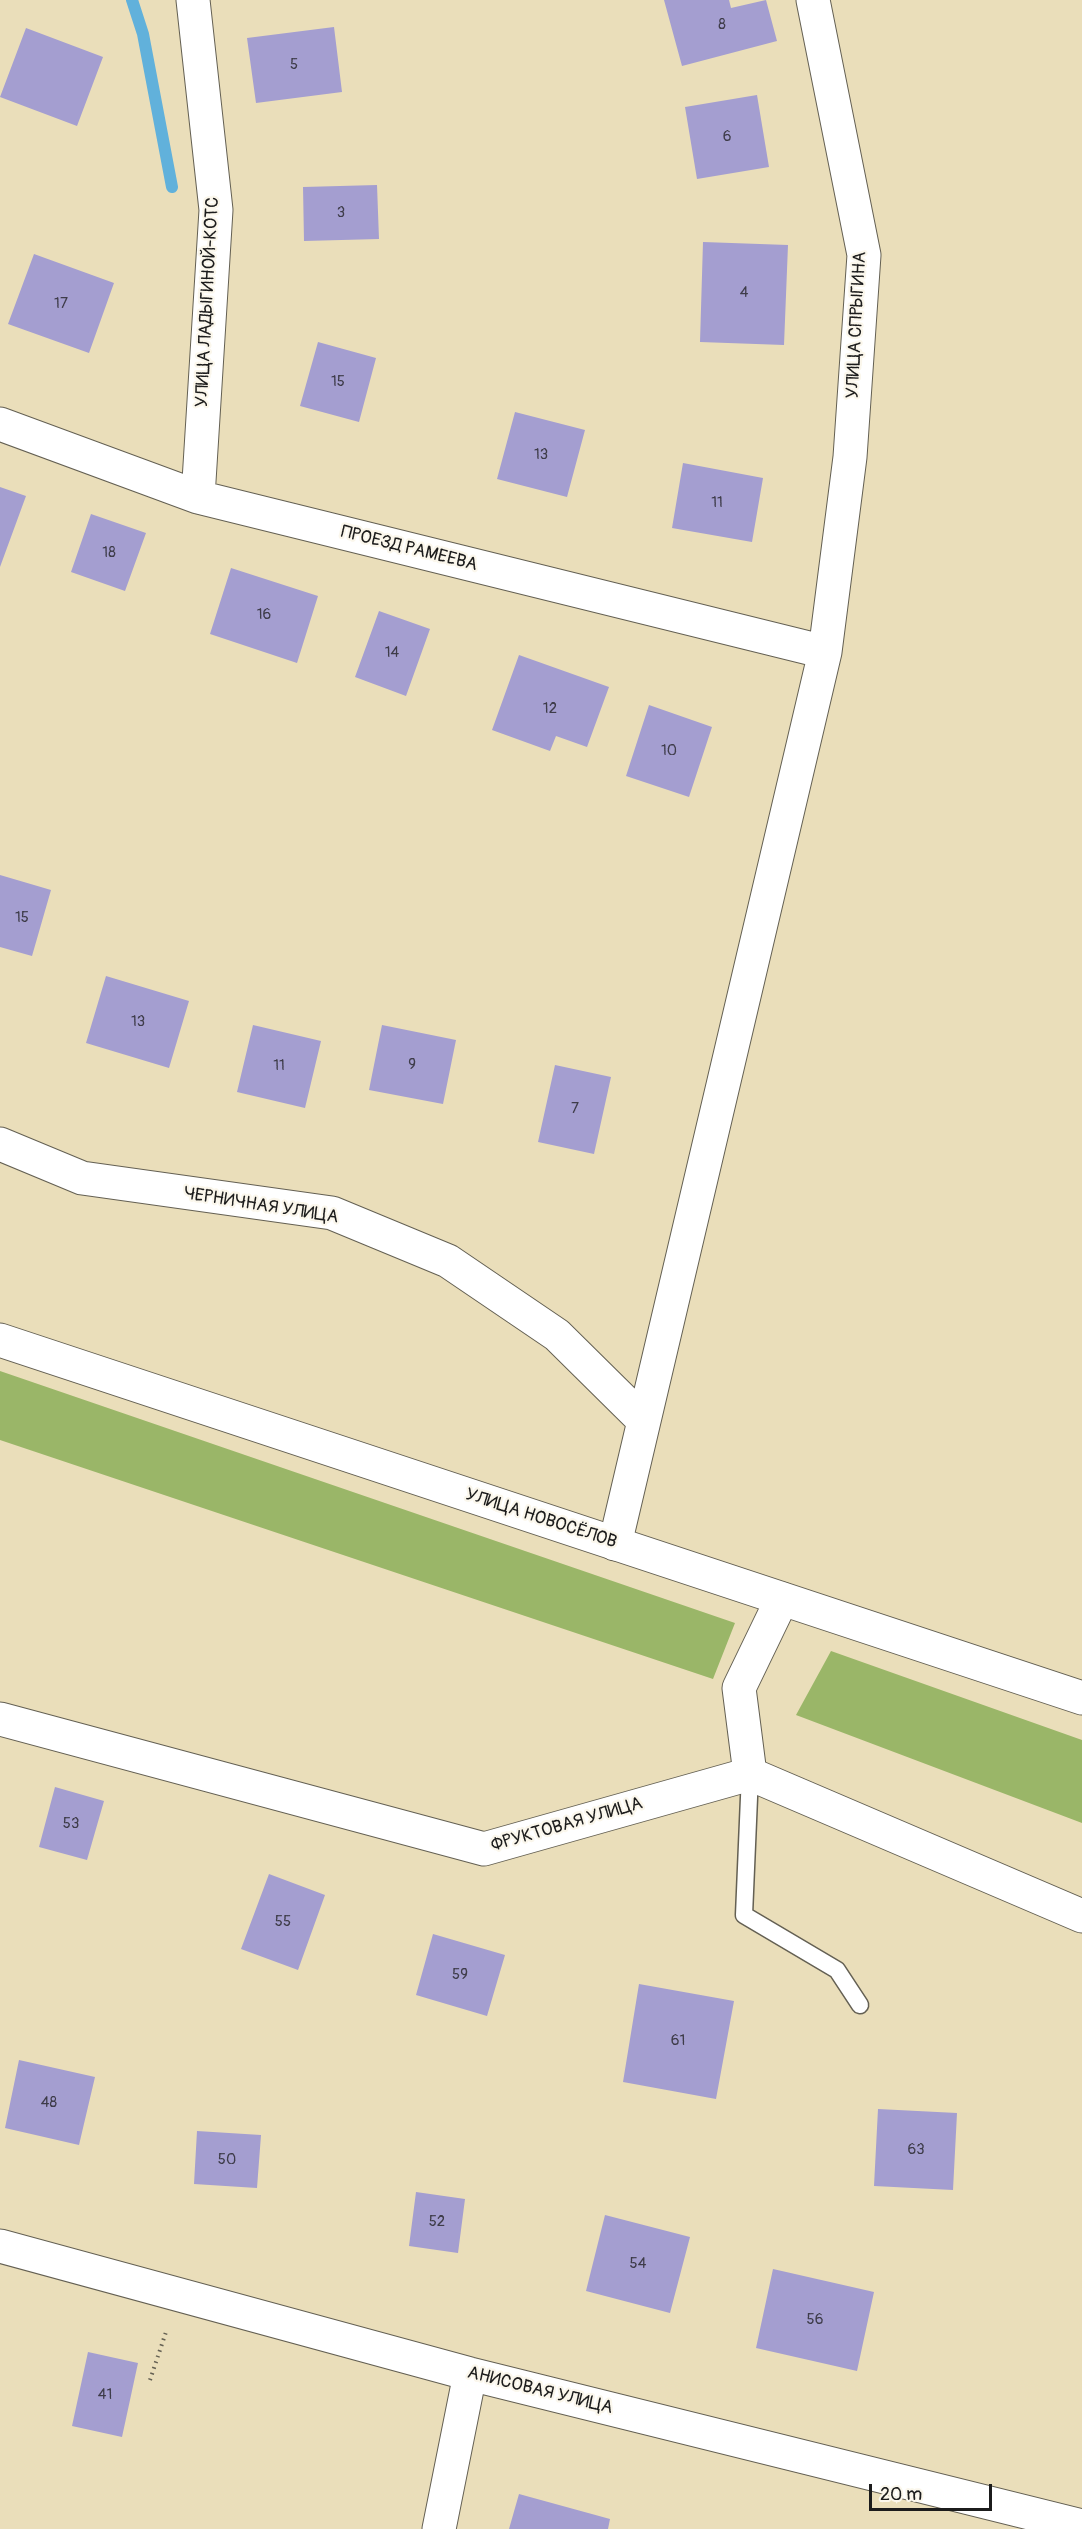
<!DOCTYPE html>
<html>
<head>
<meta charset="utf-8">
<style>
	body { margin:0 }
	#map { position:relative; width:1082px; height:2529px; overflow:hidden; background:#eadeba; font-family:Pangolin,sans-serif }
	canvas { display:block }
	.scale { position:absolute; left:869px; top:2484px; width:123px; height:27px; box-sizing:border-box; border:3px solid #1c1c1c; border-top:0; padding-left:8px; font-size:18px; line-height:21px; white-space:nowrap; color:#1c1c1c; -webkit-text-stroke:4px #fbf7ec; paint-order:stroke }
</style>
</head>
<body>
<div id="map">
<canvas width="1082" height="2529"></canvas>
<div class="scale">20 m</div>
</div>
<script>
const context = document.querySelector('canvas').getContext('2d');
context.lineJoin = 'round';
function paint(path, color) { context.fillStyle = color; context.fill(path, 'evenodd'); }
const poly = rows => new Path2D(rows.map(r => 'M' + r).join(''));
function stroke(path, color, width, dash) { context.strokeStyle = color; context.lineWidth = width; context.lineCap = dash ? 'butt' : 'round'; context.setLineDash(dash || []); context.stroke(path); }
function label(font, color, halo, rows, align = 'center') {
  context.font = font + ' Pangolin,sans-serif'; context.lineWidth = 4.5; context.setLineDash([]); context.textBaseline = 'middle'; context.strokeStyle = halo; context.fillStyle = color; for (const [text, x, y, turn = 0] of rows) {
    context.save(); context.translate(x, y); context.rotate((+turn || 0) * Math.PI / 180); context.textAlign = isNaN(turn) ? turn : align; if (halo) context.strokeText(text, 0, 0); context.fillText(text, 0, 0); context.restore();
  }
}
paint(poly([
	[0,1371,735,1623,713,1679,0,1440],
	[831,1651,1082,1740,1082,1823,796,1715]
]), '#9ab668');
stroke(poly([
	[132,0,143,34,172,187]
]), '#61b1db', 12);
paint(poly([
	[664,0,729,0,731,8,766,0,777,41,682,66],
	[334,27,342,92,256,103,247,38],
	[26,28,103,57,77,126,0,97],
	[757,95,769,167,697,179,685,107],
	[377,185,379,239,304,241,303,187],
	[703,242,788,245,784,345,700,342],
	[34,254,114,283,89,353,8,324],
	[318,342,376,358,359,422,300,406],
	[515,412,585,430,567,497,497,479],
	[683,463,763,478,752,542,672,528],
	[0,487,26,496,0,567],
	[91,514,146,533,125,591,71,572],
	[231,568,318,596,297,663,210,634],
	[379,611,430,629,406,696,355,677],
	[519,655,609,687,587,747,556,736,550,751,492,730],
	[649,705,712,727,689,797,626,776],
	[0,875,51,890,32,956,0,947],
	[106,976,189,1001,169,1068,86,1043],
	[253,1025,321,1041,305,1108,237,1092],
	[382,1025,456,1040,443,1104,369,1090],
	[555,1065,611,1077,594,1154,538,1142],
	[55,1787,104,1801,87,1860,39,1847],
	[269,1874,325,1895,298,1970,241,1949],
	[433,1934,505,1955,487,2016,416,1995],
	[639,1984,734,2001,716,2099,623,2082],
	[19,2060,95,2077,79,2145,5,2128],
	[878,2109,957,2113,953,2190,874,2186],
	[197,2131,261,2135,257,2188,194,2184],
	[416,2192,465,2199,458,2253,409,2246],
	[605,2215,690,2237,670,2313,586,2291],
	[773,2269,874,2292,857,2371,756,2348],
	[88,2352,138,2363,122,2437,72,2426],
	[519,2494,610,2519,608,2529,509,2529]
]), '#a49ed0');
const service = poly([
	[750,1774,744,1915,837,1970,860,2005]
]);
const minor = poly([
	[193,0,216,210,198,497],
	[0,424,198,497,825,652],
	[0,1144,82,1178,332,1213,448,1261,557,1335,644,1421],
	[615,1544,825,652,850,457,864,255,813,0],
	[0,1719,484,1849,750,1774,1082,1916],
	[750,1774,739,1688,782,1599],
	[0,2246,470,2374,1082,2526],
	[439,2529,470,2374]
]);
const tertiary = poly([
	[0,1340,1082,1698]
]);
stroke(service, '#646053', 19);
stroke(minor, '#646053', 35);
stroke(tertiary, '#646053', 35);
stroke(poly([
	[150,2380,167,2329]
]), '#646053', 4, [1.5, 4.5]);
stroke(service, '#fff', 16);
stroke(minor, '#fff', 33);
stroke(tertiary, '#fff', 33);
label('15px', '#3e3c49', null, [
	["8",722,25],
	["5",294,65],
	["6",727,137],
	["3",341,213],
	["4",744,293],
	["17",61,304],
	["15",338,382],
	["13",541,455],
	["11",717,503],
	["18",109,553],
	["16",264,615],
	["14",392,653],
	["12",550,709],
	["10",669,751],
	["15",22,918],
	["13",138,1022],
	["9",412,1065],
	["11",279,1066],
	["7",575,1109],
	["53",71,1824],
	["55",283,1922],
	["59",460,1975],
	["61",678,2041],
	["48",49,2103],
	["63",916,2150],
	["50",227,2160],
	["52",437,2222],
	["54",638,2264],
	["56",815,2320],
	["41",105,2395]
]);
label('18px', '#1c1c1c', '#fbf7ec', [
	["УЛИЦА ЛАДЫГИНОЙ-КОТС",208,302,-87],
	["УЛИЦА СПРЫГИНА",857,325,-87],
	["ПРОЕЗД РАМЕЕВА",409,549,14],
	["ЧЕРНИЧНАЯ УЛИЦА",261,1206,9],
	["УЛИЦА НОВОСЁЛОВ",541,1519,18],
	["ФРУКТОВАЯ УЛИЦА",567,1825,-16],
	["АНИСОВАЯ УЛИЦА",540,2391,14]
]);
</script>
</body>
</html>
